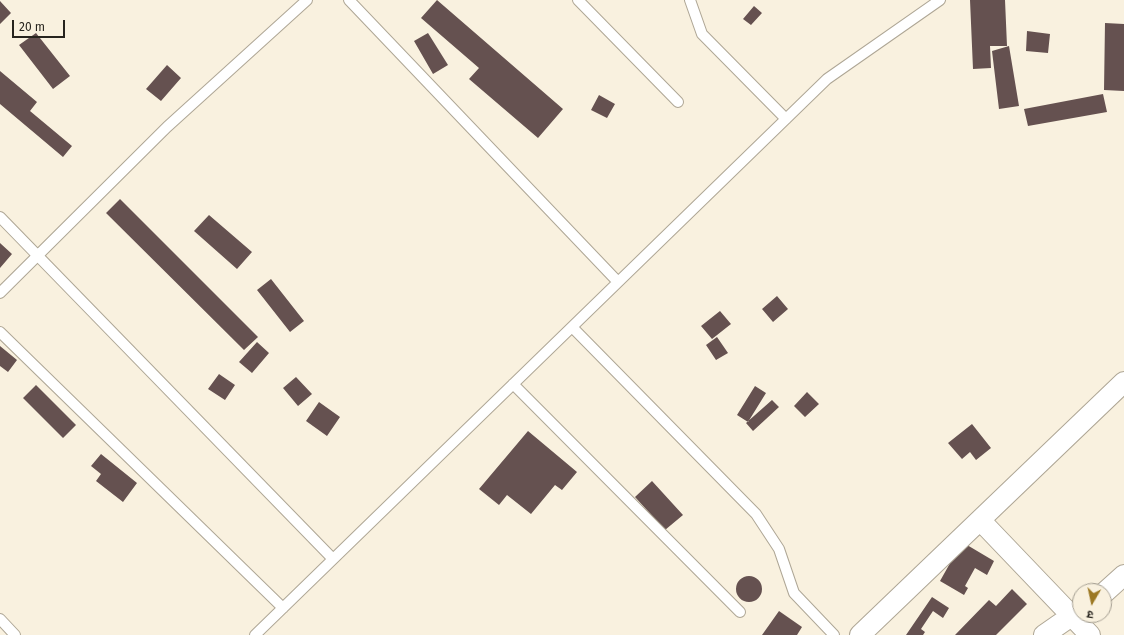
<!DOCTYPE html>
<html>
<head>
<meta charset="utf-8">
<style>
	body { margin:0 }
	#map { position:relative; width:1124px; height:635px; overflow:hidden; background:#f9f1df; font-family:"Fira Sans","Noto Sans Devanagari",sans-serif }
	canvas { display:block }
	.north { position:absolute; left:1072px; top:583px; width:40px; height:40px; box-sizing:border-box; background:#f9f1df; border:1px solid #a59f92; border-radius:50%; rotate:189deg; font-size:11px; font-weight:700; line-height:16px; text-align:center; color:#27241e }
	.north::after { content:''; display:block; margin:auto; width:14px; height:18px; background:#9c7823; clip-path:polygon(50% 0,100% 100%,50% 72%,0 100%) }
	.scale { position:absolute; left:12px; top:20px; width:53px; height:18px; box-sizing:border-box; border:2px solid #27241e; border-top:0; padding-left:5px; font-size:12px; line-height:14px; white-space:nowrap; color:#27241e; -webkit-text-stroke:3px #f9f1df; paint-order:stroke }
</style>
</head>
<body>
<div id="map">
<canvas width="1124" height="635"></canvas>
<div class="north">उ</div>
<div class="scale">20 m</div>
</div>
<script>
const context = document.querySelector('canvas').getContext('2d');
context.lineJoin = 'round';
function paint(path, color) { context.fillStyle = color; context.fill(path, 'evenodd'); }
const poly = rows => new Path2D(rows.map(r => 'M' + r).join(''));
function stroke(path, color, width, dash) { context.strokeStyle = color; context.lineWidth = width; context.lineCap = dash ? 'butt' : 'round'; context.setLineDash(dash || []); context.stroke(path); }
paint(poly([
	[437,0,563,109,538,138,469,79,479,68,421,18],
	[970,0,1005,0,1007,46,990,46,991,68,973,69],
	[0,1,11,13,0,24],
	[754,6,762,13,751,25,743,19],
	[1105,23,1124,24,1124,91,1104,90],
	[1027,31,1050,34,1048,53,1026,51],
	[36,33,70,76,53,89,19,45],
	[428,33,448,65,433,74,414,41],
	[1009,46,1019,106,999,109,992,51],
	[167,65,181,78,161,101,146,89],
	[0,71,37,102,30,111,72,146,63,157,0,104],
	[1103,94,1107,112,1028,126,1024,109],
	[599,95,615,104,607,118,591,110],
	[120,199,258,337,244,350,106,213],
	[209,215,252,252,237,269,194,231],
	[0,243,12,254,0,268],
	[271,279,304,321,290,332,257,290],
	[777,296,788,309,773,322,762,309],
	[720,311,731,324,712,339,701,326],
	[717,337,728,353,716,360,706,345],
	[257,342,269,353,252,373,239,362],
	[0,346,17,360,8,372,0,366],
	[219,374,235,385,225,400,208,389],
	[296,377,312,394,298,406,283,388],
	[36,385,76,425,63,438,23,398],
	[755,386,766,393,748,422,737,415],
	[807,392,819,404,805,417,794,406],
	[772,400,779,407,753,431,746,423],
	[319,402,340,417,327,436,306,421],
	[972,424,991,448,976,460,970,452,962,459,948,443],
	[528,431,577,472,562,490,555,485,531,514,507,495,499,505,479,489],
	[101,454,137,483,123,502,96,481,101,474,91,466],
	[652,481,683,515,665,530,635,497],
	[962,542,994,561,987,575,975,568,965,586,968,588,964,595,940,581],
	'736 589a13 13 0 1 1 26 0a13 13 0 1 1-26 0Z',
	[1012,589,1027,604,996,635,955,635,989,600,996,606],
	[932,597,949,608,943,618,933,611,921,629,925,632,923,635,906,635],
	[779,611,802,627,797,635,762,635]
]), '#655150');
const service = poly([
	[349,0,618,282],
	[578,0,678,102],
	[690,0,702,34,786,119],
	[0,217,333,559],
	[0,293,167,127,307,0],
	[572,327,756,514,779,549,794,593,834,635],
	[0,332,283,608],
	[513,384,740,612],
	[0,619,15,635],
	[255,635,827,79,940,0]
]);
const minor = poly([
	[980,520,1090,635],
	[1104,593,1124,575],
	[860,635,1124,382],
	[1044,635,1080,610]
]);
stroke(service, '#aea695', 12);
stroke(minor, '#aea695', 22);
stroke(service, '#fff', 10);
stroke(minor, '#fff', 20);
</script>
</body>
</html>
